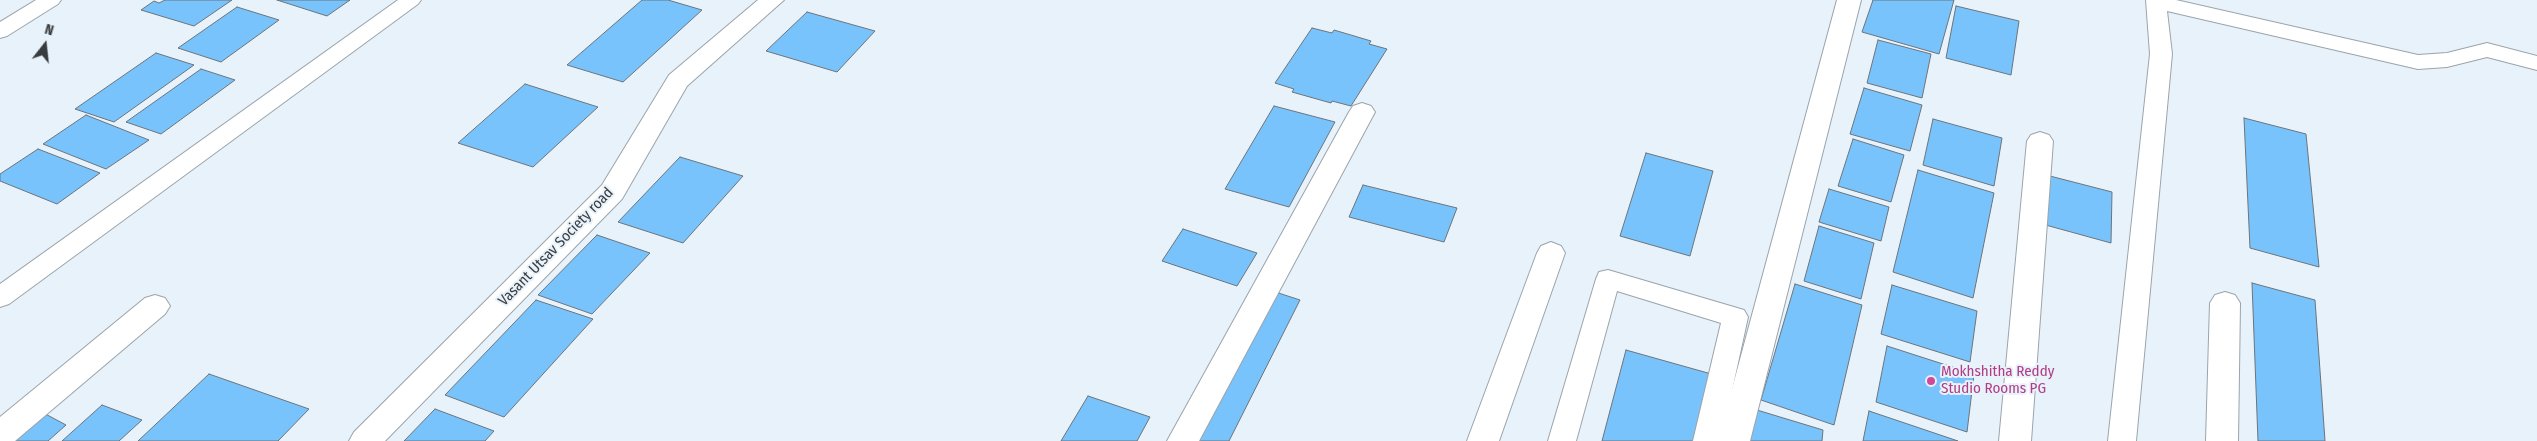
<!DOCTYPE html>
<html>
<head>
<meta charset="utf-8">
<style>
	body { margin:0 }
	#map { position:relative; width:2537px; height:441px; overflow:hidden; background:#e8f2fa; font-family:"Fira Sans Condensed",sans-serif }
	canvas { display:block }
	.north { position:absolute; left:20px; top:20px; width:50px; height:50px; -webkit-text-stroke:4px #e8f2fa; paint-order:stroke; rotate:16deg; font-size:14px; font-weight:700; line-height:20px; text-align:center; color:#393c3f }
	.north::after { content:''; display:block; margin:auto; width:18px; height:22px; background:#393c3f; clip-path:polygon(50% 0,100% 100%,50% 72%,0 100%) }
</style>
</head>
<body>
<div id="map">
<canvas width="2537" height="441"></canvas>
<div class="north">N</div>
</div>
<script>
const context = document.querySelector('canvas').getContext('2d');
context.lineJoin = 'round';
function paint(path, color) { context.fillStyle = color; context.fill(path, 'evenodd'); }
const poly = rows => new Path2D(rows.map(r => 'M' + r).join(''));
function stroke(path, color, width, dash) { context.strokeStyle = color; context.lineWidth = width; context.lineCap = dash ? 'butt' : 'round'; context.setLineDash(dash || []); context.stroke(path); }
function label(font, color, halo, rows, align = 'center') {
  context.font = font + ' "Fira Sans Condensed",sans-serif'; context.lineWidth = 4; context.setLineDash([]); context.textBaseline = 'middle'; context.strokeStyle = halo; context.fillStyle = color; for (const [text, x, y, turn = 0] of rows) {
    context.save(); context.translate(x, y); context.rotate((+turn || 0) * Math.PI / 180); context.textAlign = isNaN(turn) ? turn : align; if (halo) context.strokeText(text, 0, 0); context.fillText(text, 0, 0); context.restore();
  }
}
const building = poly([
	[165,0,232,0,194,26,141,10,154,1,159,3,165,0],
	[277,0,350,0,327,16,277,0],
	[642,0,668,0,702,10,623,82,567,65,642,0],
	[1873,0,1954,0,1939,54,1862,32,1873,0],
	[1956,6,2019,21,2011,75,1946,58,1956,6],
	[237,7,279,20,221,62,178,48,237,7],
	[807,12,875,31,837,72,766,51,807,12],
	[1312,28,1332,33,1334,30,1371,41,1369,44,1387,49,1351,106,1332,101,1331,103,1292,92,1294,89,1275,83,1312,28],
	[1878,40,1931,54,1922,98,1867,83,1878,40],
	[156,53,194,65,114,122,75,109,156,53],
	[201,69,235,80,161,134,126,122,201,69],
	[525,84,598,107,533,167,458,143,525,84],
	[1864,88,1922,105,1910,151,1850,134,1864,88],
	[1274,106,1335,122,1289,207,1225,189,1274,106],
	[86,115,149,140,106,169,43,144,86,115],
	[2244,118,2306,134,2319,267,2250,248,2244,118],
	[1933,119,2002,138,1994,186,1923,165,1933,119],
	[1853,139,1904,155,1891,202,1838,186,1853,139],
	[38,149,100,173,57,204,0,181,0,174,38,149],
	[1646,153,1713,171,1690,256,1620,236,1646,153],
	[680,157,743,176,683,243,618,222,680,157],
	[1918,170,1994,193,1973,298,1893,272,1918,170],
	[2046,175,2112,192,2111,243,2042,224,2046,175],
	[1363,185,1457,208,1444,242,1349,217,1363,185],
	[1829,189,1889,207,1881,241,1819,222,1829,189],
	[1819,226,1874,243,1861,299,1804,281,1819,226],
	[1183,229,1257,253,1237,286,1162,261,1183,229],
	[597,235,650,253,592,314,538,295,597,235],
	[2252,283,2315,300,2325,441,2258,441,2252,283],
	[1795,284,1862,305,1834,425,1761,400,1795,284],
	[1892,285,1977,311,1970,362,1881,334,1892,285],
	[1260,287,1300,300,1229,441,1178,441,1260,287],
	[536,300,593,319,504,417,445,395,536,300],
	[1887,346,1974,374,1967,432,1876,402,1887,346],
	[1626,350,1715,375,1700,441,1602,441,1626,350],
	[209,374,309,409,278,441,138,441,209,374],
	[1088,396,1150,417,1137,441,1061,441,1088,396],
	[102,405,142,420,119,441,62,441,102,405],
	[1747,407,1823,430,1822,441,1740,441,1747,407],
	[435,409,494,431,485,441,404,441,435,409],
	[38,410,66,425,48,441,2,441,38,410],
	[1869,411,1958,441,1863,441,1869,411]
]);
paint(building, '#78c3fc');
stroke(building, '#6c747b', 1);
const service = poly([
	[36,0,61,0,58,4,7,36,0,38,0,22,36,0],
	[398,0,421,0,418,4,9,304,0,307,0,284,398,0],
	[2146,0,2176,0,2418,55,2447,53,2487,43,2537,56,2537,70,2487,57,2447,67,2418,69,2167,11,2172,54,2136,441,2108,441,2150,54,2146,0],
	[1608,270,1744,310,1748,317,1721,441,1693,441,1721,323,1617,291,1576,441,1548,441,1596,279,1599,272,1608,270]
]);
const minor = poly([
	[758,0,784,0,687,86,622,199,385,441,349,441,354,432,602,185,669,75,758,0],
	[1837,0,1861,0,1750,441,1718,441,1837,0],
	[1362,103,1371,106,1375,112,1199,441,1167,441,1349,112,1353,106,1362,103],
	[2040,132,2049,135,2053,141,2031,441,1999,441,2027,141,2031,135,2040,132],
	[1551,242,1561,246,1565,253,1499,441,1467,441,1537,253,1541,246,1551,242],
	[2225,292,2235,295,2240,303,2238,441,2206,441,2210,303,2215,295,2225,292],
	[155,295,165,298,170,306,165,314,15,441,0,441,0,417,145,298,155,295]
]);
stroke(service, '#9ba4ab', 2);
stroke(minor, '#9ba4ab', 2);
paint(service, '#fff');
paint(minor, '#fff');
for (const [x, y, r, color] of [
	[1931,381,5,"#d1479c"]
]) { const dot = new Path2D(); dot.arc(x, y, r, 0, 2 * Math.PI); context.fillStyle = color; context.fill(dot); stroke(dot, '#e8f2fa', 2); }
label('15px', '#393c3f', '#e8f2fa', [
	["Vasant Utsav Society road",556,247,-46]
]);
label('15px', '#b23c85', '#e8f2fa', [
	["Mokhshitha Reddy",1941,372],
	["Studio Rooms PG",1941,389]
], 'left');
</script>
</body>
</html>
